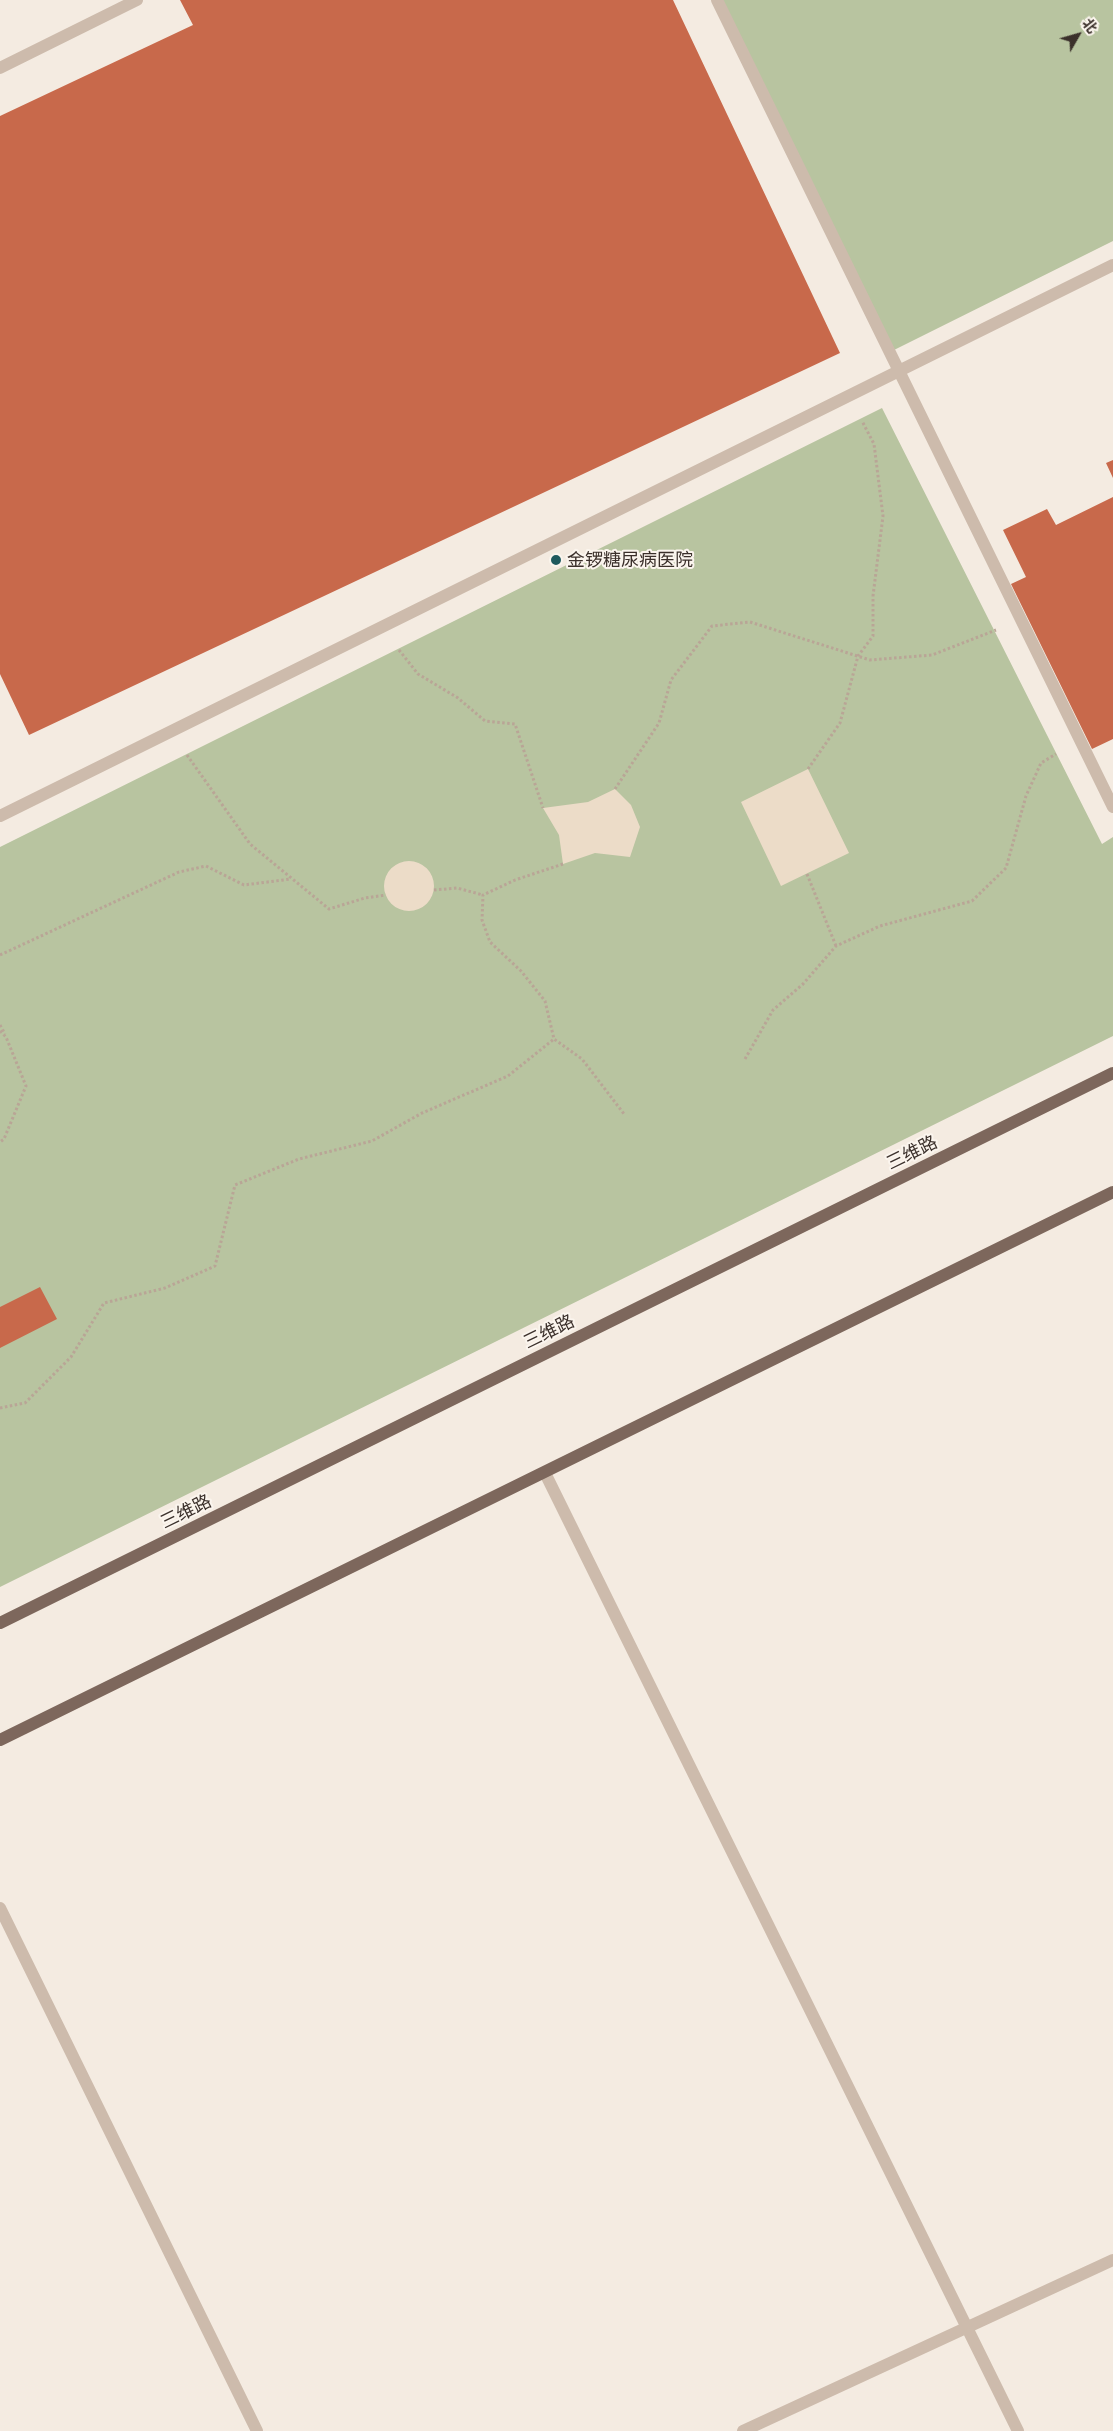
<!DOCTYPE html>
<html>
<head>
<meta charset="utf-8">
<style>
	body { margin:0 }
	#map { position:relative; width:1113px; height:2431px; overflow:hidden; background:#f4ebe1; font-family:"Public Sans","Noto Sans SC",sans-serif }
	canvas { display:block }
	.north { position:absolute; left:1053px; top:10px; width:50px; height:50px; -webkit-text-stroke:4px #fbf5ee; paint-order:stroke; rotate:52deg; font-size:14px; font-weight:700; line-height:20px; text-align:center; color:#3b302b }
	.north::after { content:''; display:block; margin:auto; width:18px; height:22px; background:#3b302b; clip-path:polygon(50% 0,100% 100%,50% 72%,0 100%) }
</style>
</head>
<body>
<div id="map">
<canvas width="1113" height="2431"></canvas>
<div class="north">北</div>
</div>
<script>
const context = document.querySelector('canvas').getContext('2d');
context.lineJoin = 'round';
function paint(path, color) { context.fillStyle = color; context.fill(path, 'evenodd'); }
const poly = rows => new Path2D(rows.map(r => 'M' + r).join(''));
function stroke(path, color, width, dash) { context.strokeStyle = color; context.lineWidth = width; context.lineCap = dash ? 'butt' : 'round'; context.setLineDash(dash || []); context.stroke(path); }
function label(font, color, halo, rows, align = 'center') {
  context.font = font + ' "Public Sans","Noto Sans SC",sans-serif'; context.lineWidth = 4; context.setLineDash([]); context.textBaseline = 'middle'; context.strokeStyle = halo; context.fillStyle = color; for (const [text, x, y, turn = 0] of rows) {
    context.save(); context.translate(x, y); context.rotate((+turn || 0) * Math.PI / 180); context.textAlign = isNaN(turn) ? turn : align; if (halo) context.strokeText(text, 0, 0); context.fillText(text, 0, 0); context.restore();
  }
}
paint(poly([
	[717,0,1113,0,1113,241,890,352],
	[882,408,1102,844,1113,837,1113,1036,0,1587,0,847]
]), '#b8c4a0');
paint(poly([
	[808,769,849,853,781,886,741,802],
	[615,789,631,805,640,827,630,857,595,853,563,864,559,835,543,808,588,802],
	'384 886a25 25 0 1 1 50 0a25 25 0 1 1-50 0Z'
]), '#ecdcc8');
paint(poly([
	[180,0,673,0,840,353,29,735,0,674,0,116,193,25],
	[1113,460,1113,478,1106,463],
	[1113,497,1113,739,1092,749,1011,584,1026,577,1003,530,1047,509,1056,525],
	[40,1287,57,1319,0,1348,0,1307]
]), '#c8694b');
stroke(poly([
	[399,650,418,674,458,698,485,721,515,724,543,808],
	[187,755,250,844,329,909,365,898,386,895],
	[808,769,840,723,858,656,873,636,873,596,883,516,874,444,862,421],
	[615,789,659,723,671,680,712,626,750,622,870,660,932,655,996,630],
	[563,864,515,880,483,895,482,920,490,942,521,971,545,1001,554,1039,582,1059,624,1114],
	[807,874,836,946],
	[434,890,457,888,483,895],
	[0,955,179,872,206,866,244,885,291,879],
	[0,1025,5,1034],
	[0,1031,6,1037,26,1086,4,1139,0,1142],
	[745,1059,773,1010,803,984,836,946,880,926,972,901,1006,868,1026,796,1041,763,1056,754],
	[0,1408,25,1403,71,1357,104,1303,165,1288,215,1266,235,1185,299,1159,372,1141,422,1113,508,1076,554,1039]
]), '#b9a596', 3, [2.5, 2.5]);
stroke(poly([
	[717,0,1113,807],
	[0,68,137,0],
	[0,816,1113,265],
	[545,1473,1018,2431],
	[0,1908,257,2431],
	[743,2431,1113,2260]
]), '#cdbbac', 12);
stroke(poly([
	[0,1623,1113,1073],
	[0,1740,1113,1192]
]), '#7d675c', 12);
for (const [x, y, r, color] of [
	[556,560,6,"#1f5a5e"]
]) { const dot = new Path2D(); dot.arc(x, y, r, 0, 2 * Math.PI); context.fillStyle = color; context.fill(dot); stroke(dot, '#fbf5ee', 2); }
label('18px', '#3b302b', '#fbf5ee', [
	["金锣糖尿病医院",567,560]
], 'left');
label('18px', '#3b302b', '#fbf5ee', [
	["三维路",912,1153,-26],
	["三维路",549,1332,-26],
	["三维路",186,1512,-26]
]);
</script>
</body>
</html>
